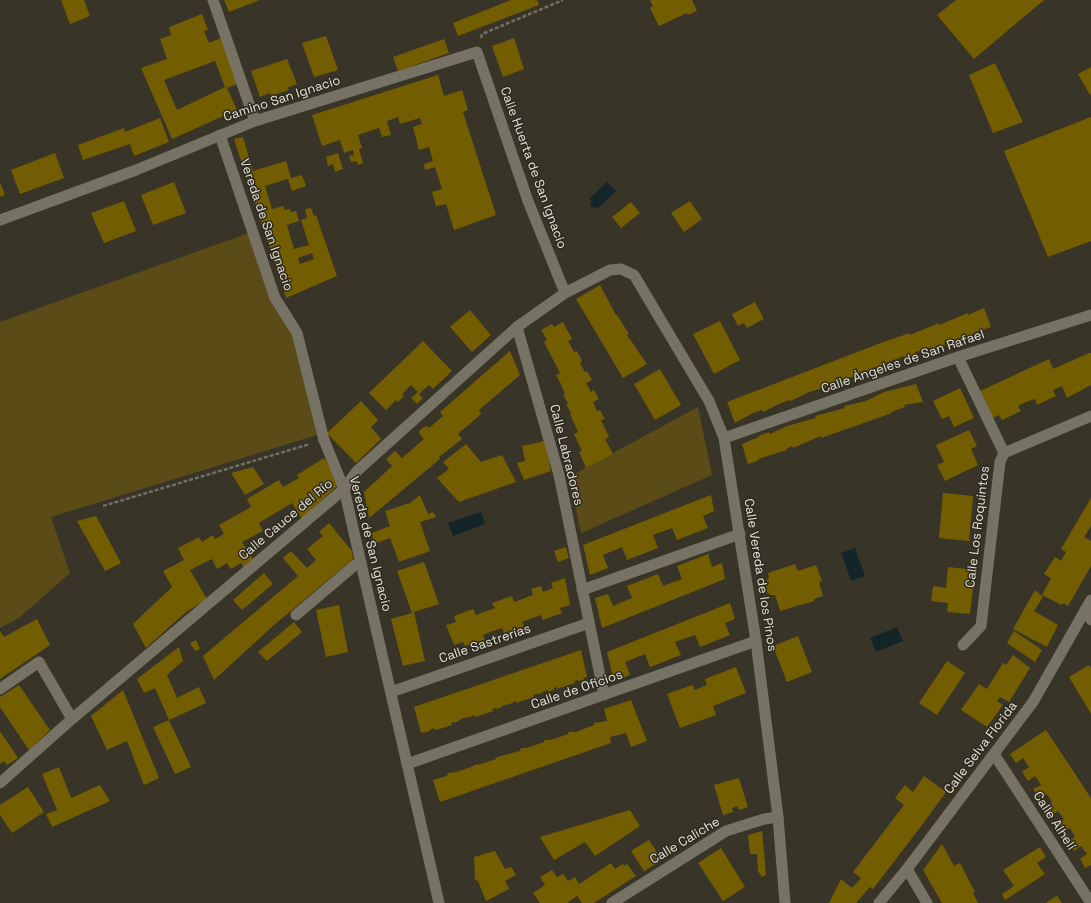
<!DOCTYPE html>
<html>
<head>
<meta charset="utf-8">
<style>
	body { margin:0 }
	canvas { display:block; background:#383428 }
</style>
</head>
<body>
<canvas width="1091" height="903"></canvas>
<script>
const context = document.querySelector('canvas').getContext('2d');
context.lineJoin = 'round';
function paint(path, color) { context.fillStyle = color; context.fill(path, 'evenodd'); }
const poly = rows => new Path2D(rows.map(r => 'M' + r).join(''));
function stroke(path, color, width, dash) { context.strokeStyle = color; context.lineWidth = width; context.lineCap = dash ? 'butt' : 'round'; context.setLineDash(dash || []); context.stroke(path); }
function label(font, color, halo, rows, align = 'center') {
  context.font = font + ' "Space Grotesk",sans-serif'; context.lineWidth = 3; context.setLineDash([]); context.textBaseline = 'middle'; context.strokeStyle = halo; context.fillStyle = color; for (const [text, x, y, turn = 0] of rows) {
    context.save(); context.translate(x, y); context.rotate((+turn || 0) * Math.PI / 180); context.textAlign = isNaN(turn) ? turn : align; if (halo) context.strokeText(text, 0, 0); context.fillText(text, 0, 0); context.restore();
  }
}
paint(poly([
	[249,233,274,308,294,336,317,435,51,517,70,573,19,618,0,628,0,322],
	[698,407,712,475,581,533,569,477]
]), '#5b4c17');
paint(poly([
	[607,182,616,191,598,208,590,206,592,201,589,199],
	[481,512,485,524,453,536,448,523],
	[855,548,865,576,851,581,841,553],
	[897,627,903,641,876,652,870,638]
]), '#132529');
paint(poly([
	[61,0,84,0,90,16,70,24],
	[224,0,260,0,229,12],
	[511,0,537,0,539,5,458,36,453,23],
	[650,0,692,0,697,11,688,15,687,13,659,26,650,8,653,6],
	[956,0,1044,0,974,59,937,15],
	[202,14,208,30,204,31,209,43,221,38,239,83,227,88,237,110,172,139,141,68,167,59,160,39,171,35,169,27],
	[215,61,225,87,177,110,164,80],
	[326,36,338,70,314,77,302,43],
	[514,38,524,69,503,77,492,46],
	[444,39,449,53,398,71,393,57],
	[287,59,297,84,287,88,289,90,271,96,270,93,260,97,251,71],
	[995,63,1023,122,993,133,969,75],
	[1091,67,1091,94,1090,95,1078,74],
	[438,75,444,96,462,90,468,110,463,112,496,215,454,230,446,204,436,206,432,192,442,189,435,167,425,170,424,164,433,161,429,147,419,150,413,127,422,124,420,118,400,124,398,117,387,121,391,135,382,137,379,128,358,135,362,148,359,149,363,163,358,165,357,161,351,162,349,156,354,155,353,150,344,153,340,140,322,146,312,115],
	[1091,117,1091,241,1048,257,1004,151],
	[160,118,169,142,134,156,130,144,83,160,78,145,124,128,125,132],
	[243,137,253,171,286,161,291,178,302,175,306,186,292,191,288,179,265,186,272,209,283,206,285,210,290,209,291,212,296,211,299,221,287,225,294,249,309,245,301,220,307,218,305,209,311,208,314,216,316,215,337,276,286,298,234,139],
	[312,253,314,259,300,264,298,258],
	[55,153,64,178,20,194,11,170],
	[338,153,343,169,335,172,333,164,328,166,326,157],
	[0,182,5,195,0,197],
	[174,182,186,213,153,225,141,195],
	[124,201,136,231,104,243,91,213],
	[690,201,702,219,684,232,671,213],
	[631,202,640,213,621,228,612,217],
	[600,285,616,315,617,315,629,334,627,335,647,364,623,378,576,299],
	[755,302,764,319,747,328,744,323,738,326,732,314],
	[984,308,991,327,973,333,974,334,944,343,945,345,933,349,933,347,915,352,916,355,905,359,904,356,886,363,887,365,866,371,858,374,858,375,830,384,830,386,809,392,791,401,790,400,781,403,763,412,762,410,753,413,735,423,727,402,886,341,910,333,910,335,939,323,939,325,968,313,968,315],
	[470,310,491,335,472,352,450,327],
	[720,321,740,360,714,374,693,334],
	[563,322,572,339,568,341,574,352,577,351,582,361,580,363,585,372,587,371,592,380,586,383,591,392,594,390,599,399,593,402,597,411,600,410,605,419,601,420,609,437,605,439,613,454,586,468,579,452,582,451,574,434,578,432,570,414,571,413,566,404,568,403,563,395,565,394,561,384,556,375,560,373,544,342,547,340,541,330,552,324,554,327],
	[423,341,452,371,433,389,429,385,419,394,423,398,417,404,411,398,418,392,411,385,402,394,404,396,398,402,396,400,386,410,369,393],
	[510,351,520,375,479,410,481,414,458,434,462,439,439,457,440,459,369,518,364,492,392,466,386,459,395,451,402,458,424,439,419,433,420,430,424,427,427,426,429,428,443,416,440,412],
	[1089,353,1091,353,1091,385,1067,398,1062,386,1053,390,1056,396,1037,405,1035,399,1026,402,1018,406,1021,411,1002,420,999,415,991,419,978,392,1049,359,1053,369],
	[660,369,681,405,655,420,634,384],
	[916,384,923,402,904,405,905,407,891,412,892,413,821,438,821,436,793,448,792,446,786,449,787,450,758,459,759,460,748,464,742,444,759,437,758,436,769,432,770,434,787,426,816,418,815,416,845,408,844,406,866,401,884,392],
	[960,388,974,418,954,427,949,416,942,419,933,401],
	[361,401,378,420,371,427,381,439,356,463,327,433],
	[969,430,977,446,971,449,978,465,945,481,937,465,944,462,936,445],
	[545,441,551,471,524,480,517,463,525,461,522,446],
	[466,444,481,462,502,455,516,482,459,502,437,478,449,469,443,462],
	[324,458,331,469,337,486,302,519,292,503,259,523,263,531,242,542,254,561,244,568,241,563,231,569,227,563,217,569,212,559,190,570,207,599,186,612,146,648,133,624,172,587,163,571,184,560,178,548,199,537,202,542,213,535,215,539,224,534,219,525,251,507,247,499,279,480,283,487,299,478,297,475],
	[253,467,264,484,245,495,231,473],
	[943,493,973,496,969,541,939,538],
	[420,495,428,514,433,512,436,517,420,522,430,551,399,562,390,538,374,544,372,533,390,526,385,511,410,503],
	[711,495,714,511,703,516,708,528,677,540,672,528,653,535,658,548,627,560,622,547,603,555,608,568,590,575,583,545],
	[1091,498,1091,526,1084,537,1091,541,1091,566,1068,606,1063,603,1062,605,1042,595,1051,578,1044,574,1055,557,1061,561,1066,552,1061,549],
	[96,516,121,563,105,571,77,521],
	[329,523,352,551,353,559,274,625,214,680,203,656,298,576,283,558,291,551,307,568,316,560,307,549,323,536,319,532],
	[566,547,569,558,558,562,554,551],
	[708,554,712,567,722,563,725,579,602,628,595,598,608,594,613,606,632,598,627,586,658,574,663,586,682,579,677,566],
	[424,562,439,604,414,612,425,661,403,666,391,619,412,613,397,571],
	[795,564,798,571,816,565,822,581,819,582,823,596,814,599,814,601,780,611,775,595,770,595,766,591,765,582,769,578,768,573],
	[948,567,975,570,970,614,947,612,948,603,931,601,933,586,946,588],
	[264,573,273,584,242,610,233,600],
	[565,578,570,605,560,608,562,613,543,620,541,615,522,622,524,626,504,633,502,628,493,631,483,635,485,640,465,646,463,642,454,645,446,625,456,622,454,616,473,609,476,615,495,608,492,603,512,596,514,602,533,595,531,589,541,586,543,592,553,588,551,583],
	[1035,590,1043,597,1034,611,1058,625,1047,647,1013,629],
	[730,603,735,619,725,623,730,635,700,647,695,635,675,642,681,655,650,667,645,654,625,662,630,675,614,681,607,652],
	[339,605,348,652,326,657,316,610],
	[37,619,50,645,0,679,0,631,4,637],
	[294,622,302,632,267,661,258,652],
	[1014,631,1042,650,1035,662,1007,643],
	[798,636,812,672,787,682,773,646],
	[196,640,200,649,195,651,190,643],
	[179,647,183,661,167,675,177,698,199,687,206,703,169,720,155,688,144,693,137,679],
	[581,650,587,677,583,678,584,680,578,681,578,680,574,681,575,683,557,689,557,687,554,688,554,690,548,692,548,690,542,692,543,693,533,695,534,697,516,703,516,701,513,702,513,703,502,706,502,707,496,709,496,708,492,709,493,711,485,714,475,717,474,715,471,716,472,717,463,718,455,723,455,722,451,723,452,725,443,728,435,730,434,728,430,730,430,731,421,733,414,707],
	[1013,655,1030,668,1009,702,1000,697,997,701,1003,705,987,727,961,710,979,684,987,689,1003,663,1006,665],
	[947,661,965,673,937,715,919,703],
	[1089,665,1091,668,1091,714,1069,677],
	[736,667,746,693,713,706,716,715,680,728,667,694,692,685,695,690,707,685,705,679],
	[19,685,50,730,29,750,0,707,0,697],
	[123,690,159,778,144,785,127,741,107,750,91,716],
	[631,700,647,741,631,747,626,733,610,737,611,743,440,802,433,780,447,776,448,773,457,772,471,767,477,764,478,765,496,759,497,757,520,751,521,748,527,748,544,742,545,740,551,740,568,734,569,732,576,732,594,725,594,723,607,721,604,709],
	[169,720,191,767,175,774,153,727],
	[1046,730,1091,798,1091,865,1085,868,1080,859,1087,854,1081,846,1074,851,1068,842,1075,837,1070,828,1062,833,1056,824,1064,819,1058,811,1051,816,1045,807,1052,802,1047,794,1039,798,1033,789,1041,785,1035,776,1028,781,1022,772,1029,767,1023,758,1016,763,1010,754],
	[0,731,18,758,7,765,4,761,0,764],
	[59,767,71,798,100,785,110,801,52,827,46,814,57,810,42,774],
	[924,776,946,792,925,821,873,889,870,887,856,903,829,903,841,879,852,888,861,878,853,872,904,805,895,798,905,785,913,792],
	[739,778,748,807,739,810,737,806,732,808,733,812,723,815,714,785],
	[28,787,44,812,12,833,0,815,0,805],
	[630,810,640,826,595,856,585,842,554,860,540,837],
	[762,831,766,875,762,877,758,871,757,854,750,854,748,835],
	[649,840,662,860,644,871,631,851],
	[942,844,954,866,960,863,975,892,973,893,978,903,942,903,923,870],
	[1040,847,1046,857,1037,863,1045,874,1005,900,1002,894,1014,886,1003,870],
	[721,848,745,887,723,901,698,863],
	[495,851,505,869,511,867,516,875,505,881,509,889,486,901,478,881,475,880,474,857],
	[611,863,615,869,623,864,624,866,627,864,636,876,594,903,582,903,577,896,567,903,540,903,533,893,545,885,540,877,552,870,557,877,563,874,568,881,575,877,579,884],
	[1057,896,1062,903,1046,903,1053,898]
]), '#735d01');
stroke(poly([
	[481,38,482,34,563,0],
	[103,506,310,444]
]), '#716e63', 2.5, [4, 2]);
stroke(poly([
	[275,298,297,333,324,440]
]), '#767264', 11);
stroke(poly([
	[213,0,255,121],
	[220,135,275,298],
	[517,327,559,475,604,695],
	[958,357,1004,453],
	[724,438,958,357,1091,315],
	[582,590,740,534],
	[1085,610,1091,620],
	[296,615,355,565,361,563],
	[963,645,981,626,1000,462,1004,453,1091,416],
	[0,689,39,662,72,719],
	[391,692,589,623],
	[994,754,1091,903],
	[407,764,756,641],
	[0,783,72,719,344,489,324,440],
	[907,869,927,903],
	[612,903,726,831,764,819,778,817]
]), '#767264', 11);
stroke(poly([
	[0,220,136,170,255,121,477,52,528,201,565,293],
	[439,903,344,489,357,471,517,327,565,293,610,270,621,269,634,275,709,401,724,438,756,641,778,817,785,903],
	[879,903,907,869,1033,702,1091,600]
]), '#767264', 11);
label('13px', '#e4e2da', '#2e2a1e', [
	["Camino San Ignacio",282,99,-18],
	["Calle Huerta de San Ignacio",533,168,70],
	["Vereda de San Ignacio",266,225,71],
	["Calle Ángeles de San Rafael",903,362,-19],
	["Calle Labradores",566,455,76],
	["Calle Cauce del Río",286,520,-40],
	["Calle Los Roquintos",978,527,-83],
	["Vereda de San Ignacio",370,544,76],
	["Calle Vereda de los Pinos",760,575,81],
	["Calle Sastrerías",485,644,-19],
	["Calle de Oficios",577,690,-19],
	["Calle Selva Florida",981,748,-53],
	["Calle Alhelí",1054,821,57],
	["Calle Caliche",685,841,-31]
]);
</script>
</body>
</html>
